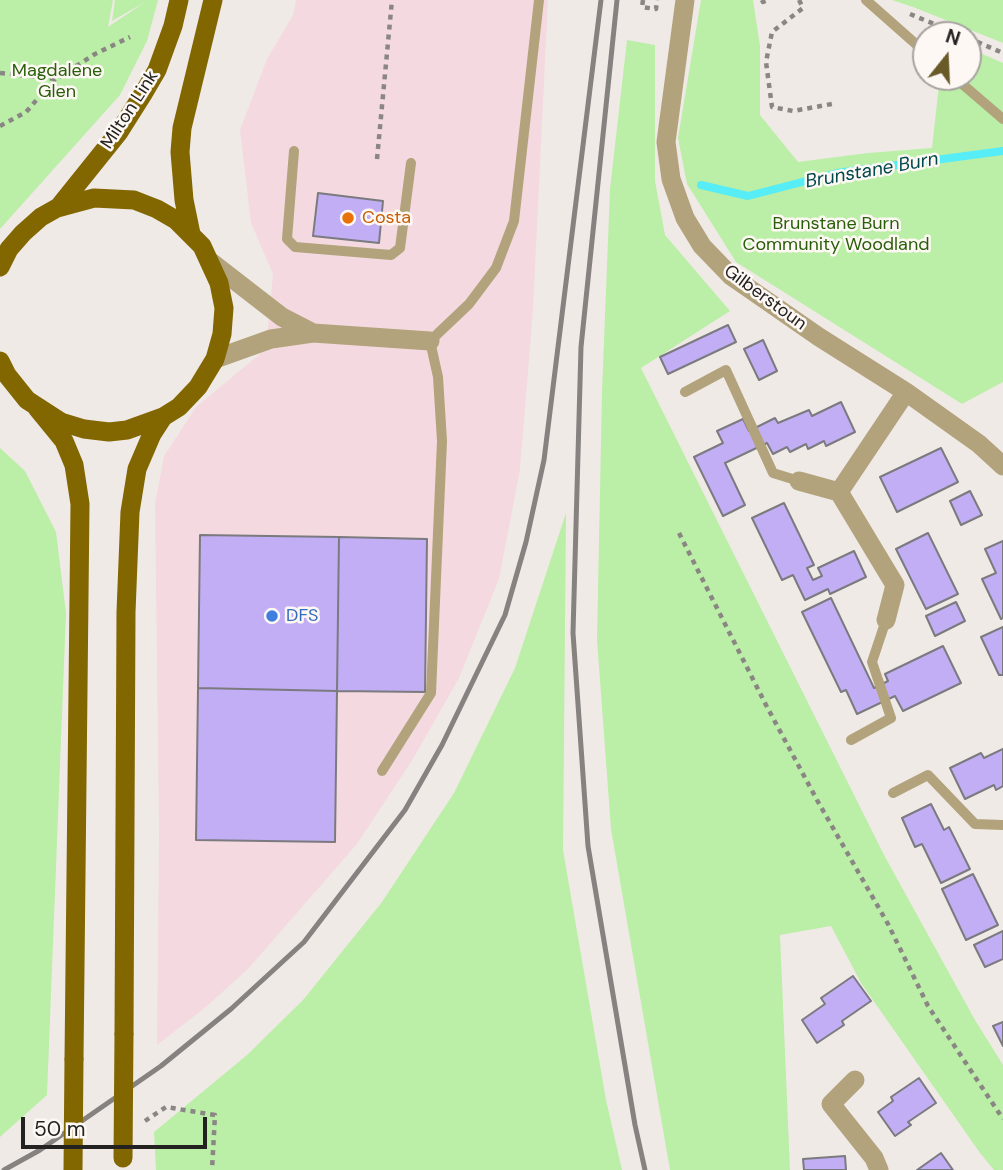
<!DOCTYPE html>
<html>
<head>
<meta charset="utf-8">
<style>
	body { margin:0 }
	#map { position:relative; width:1003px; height:1170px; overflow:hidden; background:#f0eae7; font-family:"DM Sans",sans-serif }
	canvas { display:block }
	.north { position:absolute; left:912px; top:21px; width:70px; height:70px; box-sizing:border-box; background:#fef8f5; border:2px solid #a7a2a0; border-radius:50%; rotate:18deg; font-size:19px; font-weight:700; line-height:28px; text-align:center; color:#242221 }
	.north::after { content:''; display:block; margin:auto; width:24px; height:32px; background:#695b28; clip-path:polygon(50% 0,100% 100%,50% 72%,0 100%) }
	.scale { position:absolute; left:21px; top:1117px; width:186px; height:32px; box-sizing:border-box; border:4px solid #242221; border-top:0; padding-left:9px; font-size:21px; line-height:24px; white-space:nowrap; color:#242221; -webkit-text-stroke:5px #fef8f5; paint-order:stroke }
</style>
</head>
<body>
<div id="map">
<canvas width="1003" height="1170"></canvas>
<div class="north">N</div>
<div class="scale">50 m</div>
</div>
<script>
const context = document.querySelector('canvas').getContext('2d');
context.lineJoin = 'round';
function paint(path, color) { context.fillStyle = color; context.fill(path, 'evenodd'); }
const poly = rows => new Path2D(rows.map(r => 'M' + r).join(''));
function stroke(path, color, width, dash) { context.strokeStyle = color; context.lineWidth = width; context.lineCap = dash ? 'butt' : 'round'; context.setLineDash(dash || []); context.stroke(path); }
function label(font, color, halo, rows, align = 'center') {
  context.font = font + ' "DM Sans",sans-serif'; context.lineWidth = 5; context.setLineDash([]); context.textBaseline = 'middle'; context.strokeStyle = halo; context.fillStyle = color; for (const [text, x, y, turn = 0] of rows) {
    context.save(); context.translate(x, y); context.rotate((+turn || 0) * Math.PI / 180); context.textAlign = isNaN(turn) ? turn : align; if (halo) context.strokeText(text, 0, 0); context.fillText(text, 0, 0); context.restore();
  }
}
paint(poly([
	[296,0,548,0,533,310,520,470,499,579,459,678,413,759,357,844,248,969,206,1007,157,1045,159,832,155,504,164,456,196,407,266,349,273,274,251,223,240,130,267,59,293,15]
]), '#f4dae0');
paint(poly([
	[0,0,113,0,108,27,145,2,112,21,115,0,158,0,147,41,120,95,0,229],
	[701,0,753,0,760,46,760,115,798,162,868,153,932,148,939,85,949,77,968,77,968,61,978,52,1003,63,1003,382,962,404,736,262,687,184,678,138],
	[892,0,1003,0,1003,43,913,7],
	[627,40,655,45,655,181,665,235,730,311,641,368,884,855,975,1020,1003,1065,1003,1170,994,1170,980,1153,861,983,831,926,780,935,790,1170,670,1170,611,829,597,640,602,392,610,189],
	[0,448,25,471,56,532,66,613,47,1095,0,1137],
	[566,513,563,850,606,1100,622,1170,156,1170,154,1132,247,1055,303,1000,382,902,454,793,515,668]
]), '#bbeea7');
stroke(poly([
	[701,185,748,196,837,173,1003,151]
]), '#57edf6', 8);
const building = poly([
	[318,193,383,201,379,243,313,236,318,193],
	[728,325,736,342,668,374,660,357,728,325],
	[763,340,777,371,759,380,744,349,763,340],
	[841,402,855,432,826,446,824,441,808,449,806,444,790,452,787,447,773,454,767,443,725,463,745,505,723,516,694,457,723,443,717,431,743,419,749,431,775,418,778,423,809,410,812,416,841,402],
	[941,448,958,482,897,512,880,477,941,448],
	[970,491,982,515,961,525,950,501,970,491],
	[784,503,814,565,807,568,813,580,822,576,818,568,854,551,866,577,830,594,828,589,805,600,793,575,782,580,752,518,784,503],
	[928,533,958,594,926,609,896,549,928,533],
	[200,535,339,537,337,691,198,688,200,535],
	[339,537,427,539,425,692,337,691,339,537],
	[1003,541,1003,618,1001,619,982,579,996,573,985,549,1003,541],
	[831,598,874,688,888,681,885,674,943,646,961,683,903,711,895,696,857,714,846,690,841,692,802,612,831,598],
	[956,602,965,621,935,636,926,616,956,602],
	[1003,627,1003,675,999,675,981,637,1003,627],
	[198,688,337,691,335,842,196,840,198,688],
	[1003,749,1003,786,996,790,994,785,965,799,950,768,981,753,984,758,1003,749],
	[931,804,944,830,949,827,970,869,941,883,922,844,915,847,902,818,931,804],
	[973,874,998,925,966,940,942,889,973,874],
	[1003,931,1003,959,985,967,974,945,1003,931],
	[853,976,871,1001,842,1021,844,1025,817,1043,802,1020,825,1004,821,998,853,976],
	[1003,1022,1003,1046,993,1026,1003,1022],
	[919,1078,936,1103,908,1122,911,1125,895,1136,878,1112,893,1101,891,1097,919,1078],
	[941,1153,953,1170,917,1170,941,1153],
	[845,1156,846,1170,804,1170,803,1159,845,1156]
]);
paint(building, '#c1aef4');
stroke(building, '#7b7a7f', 2);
stroke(poly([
	[643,0,642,7,656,9,657,0],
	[762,0,763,2,768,0],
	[799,0,803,8,772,32,766,62,772,107,793,111,832,104],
	[910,14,961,35],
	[968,38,1003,53],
	[0,73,56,79,95,54,130,37],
	[0,126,26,112,55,79],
	[377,159,392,0],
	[679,533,766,705,817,800,888,924,928,1006,1003,1119],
	[145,1121,166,1107,215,1115,212,1170]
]), '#8a8684', 4.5, [5, 5]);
stroke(poly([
	[866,0,926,53],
	[954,77,1003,119],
	[294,151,287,239,295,247,391,255,400,248,411,163],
	[685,392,726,370,773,473,799,481],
	[851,740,891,718,872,662,886,620],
	[382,771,431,693,442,441,438,377,430,341,469,304,496,268,514,221,539,0],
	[893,793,928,775,975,824,1003,825]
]), '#b2a37c', 10);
stroke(poly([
	[685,0,666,142,671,179,685,218,702,246,731,276,819,337,906,392,979,444,1003,466],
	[211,262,282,317,313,333],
	[215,359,271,339,313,333,430,341],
	[799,481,839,492],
	[886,620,895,585,839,492,906,392],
	[855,1080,831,1104,874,1158,879,1170]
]), '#b2a37c', 19);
stroke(poly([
	[58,208,119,132,143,94,157,70,173,26,179,0],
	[191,234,184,200,180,152,182,128,213,0],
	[0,267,9,249,23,233,41,217,57,208,94,198,134,200,157,209,176,220,202,246,219,283,224,308,222,334,215,359,198,387,179,407,163,417,127,430,109,432,84,429,61,422,27,400,7,375,0,361],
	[37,408,64,441,74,465,80,504,74,1059],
	[124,1034,126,612,130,512,137,469,152,434,163,417]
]), '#826600', 19);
stroke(poly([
	[617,0,581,347,573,633,588,846,635,1125,645,1170],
	[4,1170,40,1150,161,1066,231,1009,304,942,405,810,442,745,505,615,526,542,544,460,601,0]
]), '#868280', 5);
stroke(poly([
	[123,1158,124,1034],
	[73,1170,74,1059]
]), '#826600', 19);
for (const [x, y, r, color] of [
	[348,218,7,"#e8710a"],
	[272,616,7,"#3f7fe0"]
]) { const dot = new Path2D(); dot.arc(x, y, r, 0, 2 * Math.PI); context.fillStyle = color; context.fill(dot); stroke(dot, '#fef8f5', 2.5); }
label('18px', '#295e09', '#fef8f5', [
	["Magdalene",57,71],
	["Glen",57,92],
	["Brunstane Burn",836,224],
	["Community Woodland",836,245]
]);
label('18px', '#242221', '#fef8f5', [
	["Milton Link",130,110,-57],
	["Gilberstoun",765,298,36]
]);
label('18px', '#c56008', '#fef8f5', [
	["Costa",362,218]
], 'left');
label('18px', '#366cbe', '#fef8f5', [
	["DFS",286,616]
], 'left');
label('italic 19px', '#00484c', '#fef8f5', [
	["Brunstane Burn",872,171,-10]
]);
</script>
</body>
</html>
